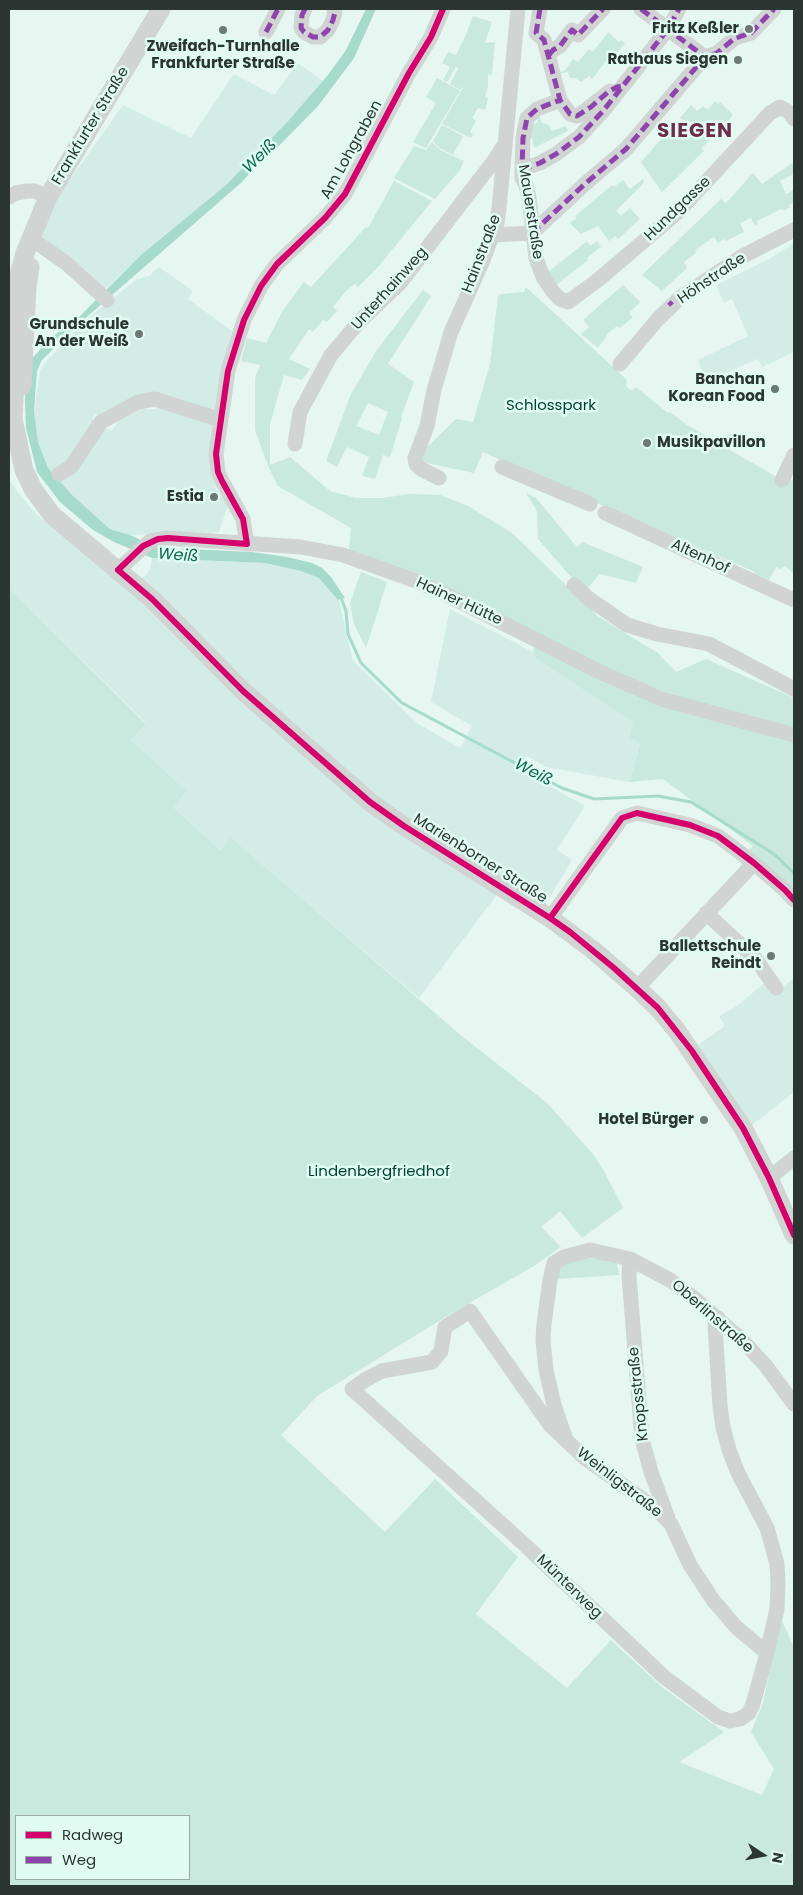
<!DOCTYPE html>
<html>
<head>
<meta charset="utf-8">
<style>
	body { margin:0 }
	#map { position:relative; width:803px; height:1895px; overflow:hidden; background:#e6f6f0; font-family:Poppins,sans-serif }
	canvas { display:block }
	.frame { position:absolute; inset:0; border:10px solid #2b3532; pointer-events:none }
	.legend { position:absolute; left:15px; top:1815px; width:175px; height:65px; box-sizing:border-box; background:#e0fcf2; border:1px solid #98aca5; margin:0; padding:6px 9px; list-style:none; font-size:15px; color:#2b3532 }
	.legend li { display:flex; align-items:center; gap:10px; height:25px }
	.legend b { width:25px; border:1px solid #98aca5 }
	.north { position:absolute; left:738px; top:1830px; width:50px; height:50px; -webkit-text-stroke:4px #e0fcf2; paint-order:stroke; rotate:101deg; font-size:14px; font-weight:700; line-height:20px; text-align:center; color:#2b3532 }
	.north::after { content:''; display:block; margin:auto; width:18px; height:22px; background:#2b3532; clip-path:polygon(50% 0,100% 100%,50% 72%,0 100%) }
</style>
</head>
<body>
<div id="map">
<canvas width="803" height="1895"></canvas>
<div class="frame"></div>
<ul class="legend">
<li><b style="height:6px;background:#d6006c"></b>Radweg</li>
<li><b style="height:6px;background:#8e44ad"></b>Weg</li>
</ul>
<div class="north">N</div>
</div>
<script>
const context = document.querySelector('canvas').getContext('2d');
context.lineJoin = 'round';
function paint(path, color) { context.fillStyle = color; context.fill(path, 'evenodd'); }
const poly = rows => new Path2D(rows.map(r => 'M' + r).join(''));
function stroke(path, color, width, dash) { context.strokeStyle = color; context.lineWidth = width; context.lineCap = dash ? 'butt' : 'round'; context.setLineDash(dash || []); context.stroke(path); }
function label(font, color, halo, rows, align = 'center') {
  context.font = font + ' Poppins,sans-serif'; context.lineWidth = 5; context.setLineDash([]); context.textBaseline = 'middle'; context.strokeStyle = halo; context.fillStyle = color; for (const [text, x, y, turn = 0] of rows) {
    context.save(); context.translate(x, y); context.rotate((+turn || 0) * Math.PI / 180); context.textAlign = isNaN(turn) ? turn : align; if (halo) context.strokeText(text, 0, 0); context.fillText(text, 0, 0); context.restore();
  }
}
paint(poly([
	[298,63,323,81,289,120,226,185,141,255,103,291,42,236,52,205,123,105,191,138,234,74,274,95],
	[794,243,794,352,762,367,758,359,707,381,698,360,748,336,732,299,724,303,716,285,769,259],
	[159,267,193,291,188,299,232,331,209,467,216,489,228,505,219,532,130,535,110,529,72,495,48,468,38,442,34,411,40,371,44,364,82,323,137,279,149,276],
	[164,395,156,409,142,409,121,419,111,431,92,419,95,414,99,416],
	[9,477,10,482,35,513,131,590,150,570,152,558,265,563,301,571,319,578,339,601,353,661,417,723,460,748,472,726,431,702,450,609,533,652,535,658,634,722,640,743,629,782,546,767,527,756,519,769,585,806,557,850,572,860,545,905,508,880,419,998,231,839,220,850,173,807,185,791,131,740,146,723,9,588],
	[794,978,794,1092,751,1126,698,1045,725,1026,719,1016,737,1006,769,979,778,991]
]), '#d3ede6');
paint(poly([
	[473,16,492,22,485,43,495,42,492,74,488,75,488,87,485,97,488,98,485,110,478,108,472,118,476,121,470,132,473,134,471,138,442,124,464,86,460,90,450,84,458,68,456,67,447,82,443,80,450,67,442,63,448,52,456,55,465,37],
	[608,32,619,42,622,40,625,44,616,53,614,51,592,79,589,76,581,82,575,78,570,78,568,72,558,74,566,69,573,59,578,62,589,49,593,52],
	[437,78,460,91,426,148,413,142,436,103,426,97],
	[715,101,718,104,720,102,733,115,728,121,730,122,701,148,704,151,662,192,641,162,673,125,676,127,683,120,680,118,691,105,697,111,703,106,708,110],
	[539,115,542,123,549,125,552,131,566,126,568,131,534,148,532,138,526,140,531,125,538,122,536,117],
	[442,125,463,136,453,155,440,148,433,141],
	[432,142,440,150,464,161,460,170,435,199,394,178,414,146,426,150],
	[792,163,794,167,794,174,780,181,786,194,794,190,794,202,789,205,790,207,784,211,781,209,757,221,758,224,755,226,751,218,740,223,744,232,726,241,724,239,718,243,714,237,695,250,696,253,684,262,687,268,662,291,642,275,721,199,726,203,753,173,762,184],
	[643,179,644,182,642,185,616,211,621,216,630,208,640,219,618,239,615,236,609,241,598,226,581,234,570,223,577,218,575,216,612,185,614,187,623,180,630,189],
	[394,181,432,201,378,267,358,287,355,284,346,291,333,307,337,311,327,322,323,320,313,332,309,329,289,359,310,369,302,380,284,375,270,424,270,465,290,457,330,491,356,498,383,498,409,494,440,495,468,506,512,533,599,617,658,653,676,672,706,659,794,698,794,894,747,852,753,846,663,779,629,782,640,744,630,737,633,722,535,658,533,652,536,638,349,551,351,528,278,486,268,466,255,430,255,378,260,365,241,361,247,338,266,343,283,310,304,282,311,287,366,227,368,228],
	[587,241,590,246,597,241,601,247,587,258,588,260,556,285,547,273],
	[623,285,640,302,629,313,633,317,620,328,617,326,607,334,606,337,598,348,581,334,589,327,583,320],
	[526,287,627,380,626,386,629,389,632,390,636,387,668,413,670,412,687,425,787,483,790,479,794,480,794,574,785,566,780,569,776,567,769,580,755,574,755,572,583,497,582,498,483,452,474,473,422,462,423,451,456,419,473,422,490,364,498,296,501,294,524,292],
	[423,290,431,296,388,364,414,382,401,417,402,418,390,457,383,455,375,479,362,476,369,457,347,447,337,467,326,461,351,394,376,351],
	[368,403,388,412,379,435,356,426],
	[526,493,536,498,577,547,582,542,643,567,636,583,600,574,584,592,538,539,537,511],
	[361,572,387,582,366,648,354,624,350,603],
	[9,588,146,724,131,740,186,791,173,807,220,850,231,838,463,1037,547,1103,593,1154,604,1171,623,1208,582,1238,560,1211,541,1227,561,1247,534,1266,452,1313,317,1396,281,1435,385,1532,435,1479,518,1557,476,1614,567,1688,611,1640,663,1688,724,1732,679,1762,762,1795,774,1769,751,1732,763,1703,781,1618,794,1648,794,1886,9,1886],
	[16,1816,189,1816,189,1879,16,1879],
	[587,1258,598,1259,617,1264,619,1275,557,1279,559,1270,565,1264]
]), '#c9e9de');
paint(poly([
	[366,9,376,9,354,58,318,106,262,163,258,164,242,182,81,322,42,360,37,371,34,411,38,442,48,468,72,495,110,529,130,535,154,546,166,548,252,552,287,557,312,563,322,568,331,577,345,598,339,599,339,601,319,578,301,571,265,563,152,558,114,542,93,530,60,502,37,472,26,428,25,401,26,365,47,342,65,326,76,320,141,255,226,185,289,120,328,75,346,50]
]), '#a6daca');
stroke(poly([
	[340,595,346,611,348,634,361,663,402,703,562,788,594,799,658,796,691,802,774,854,794,873]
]), '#a6daca', 3);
stroke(poly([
	[305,9,302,15,301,28,304,32,313,37,320,37,328,30,333,20,335,12,334,9],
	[540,9,536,33,544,40,560,100,570,114,577,116,581,114,610,91],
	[641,9,705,57],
	[266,32,278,9],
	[549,55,553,50,560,46,572,30,578,35,603,9],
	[560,100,537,109,527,118,523,138,522,169,522,178,526,185,529,198,536,258,540,269,544,279,554,293,560,299,568,302,598,280,678,212,770,113,780,107,789,112,794,119],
	[522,169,540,163,556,154,579,137,603,111,668,29,679,9],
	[9,197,16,193,27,191,35,191,48,197],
	[492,235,532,233,586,183,626,149,705,57,717,53,735,38,751,33,774,9],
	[36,242,66,263,107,300],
	[620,364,658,319,681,297,741,257,794,230],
	[295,444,300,412,331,355,358,323,401,282,496,158,502,148],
	[502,467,590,504],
	[59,474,71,467,101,422,138,402,155,399,221,420],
	[439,478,421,469,416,464,415,458,427,426,434,390,451,332,481,265,497,223,499,208,518,9],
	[782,480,794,455],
	[605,513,794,600],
	[247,544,243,519,222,481,218,472,216,454,228,371,244,320,261,286,277,264,325,218,345,194,409,73,431,37,443,9],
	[118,570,150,541,168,538,301,547,343,555,416,581,447,595,598,671,661,699,794,735],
	[574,585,588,598,627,625,657,634,709,644,794,689],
	[706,913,755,958,776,988],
	[550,918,622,818,637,813,690,825,718,836,754,863,785,890,794,900],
	[637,988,754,863],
	[769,1178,794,1158],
	[630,1259,629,1276,642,1439,651,1472,668,1518],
	[718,1318,715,1326,720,1406,723,1427,729,1450,738,1473,767,1528,777,1564,778,1584,777,1609,767,1653,753,1704,749,1713,740,1719,730,1721,718,1717,663,1676,525,1545,352,1389,365,1380,382,1371,432,1362,441,1351,445,1327,470,1311,550,1425,586,1459,655,1508,671,1524,690,1565,713,1600,736,1627,767,1653],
	[565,1437,554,1405,546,1370,543,1341,544,1324,550,1280,554,1263,564,1257,590,1250,630,1259,670,1280,694,1298,743,1341,766,1366,794,1404]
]), '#d0d4d3', 15);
stroke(poly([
	[9,311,25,253,48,197,161,9],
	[9,324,12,336,9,349],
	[9,358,15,375,13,419,24,470,33,489,52,515,152,599,243,691,370,802,404,826,550,918,593,950,637,988,658,1008,677,1031,743,1128,769,1178,794,1235],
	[22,386,27,287,30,267]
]), '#d0d4d3', 19);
stroke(poly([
	[305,9,302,15,301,28,304,32,313,37,320,37,328,30,333,20,335,12,334,9],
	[540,9,536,33,544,40,560,100,570,114,577,116,591,107,608,92,617,87,622,86],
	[641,9,705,57],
	[266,32,278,9],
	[549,55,553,50,560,46,572,30,578,35,603,9],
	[522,169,540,163,556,154,579,137,603,111,668,29,679,9],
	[532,233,586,183,626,149,705,57,717,53,735,38,751,33,774,9],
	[532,233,529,198,526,185,522,178,522,169,523,138,527,118,537,109,560,100],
	[669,302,672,305]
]), '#8e44ad', 5, [10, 5]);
stroke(poly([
	[443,9,431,37,409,73,345,194,325,218,277,264,261,286,244,320,228,371,216,454,218,472,222,481,243,519,247,544,168,538,158,539,143,546,118,570,152,599,243,691,370,802,404,826,550,918,570,932,614,968,658,1008,692,1051,743,1128,769,1178,794,1235],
	[550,918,622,818,637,813,690,825,718,836,754,863,785,890,794,900]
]), '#d6006c', 6);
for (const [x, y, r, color] of [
	[749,29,5,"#6c7974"],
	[223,30,5,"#6c7974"],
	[738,60,5,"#6c7974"],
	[139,334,5,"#6c7974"],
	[775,389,5,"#6c7974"],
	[647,443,5,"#6c7974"],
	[214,497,5,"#6c7974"],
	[771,956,5,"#6c7974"],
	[704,1120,5,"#6c7974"]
]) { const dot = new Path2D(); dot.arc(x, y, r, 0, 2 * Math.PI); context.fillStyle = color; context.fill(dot); stroke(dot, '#e0fcf2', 2); }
label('bold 15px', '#2b3532', '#e0fcf2', [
	["Fritz Keßler",739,29],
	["Zweifach-Turnhalle",223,47,"center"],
	["Frankfurter Straße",223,64,"center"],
	["Rathaus Siegen",728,60],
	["Grundschule",129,325],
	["An der Weiß",129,342],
	["Banchan",765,380],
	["Korean Food",765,397],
	["Musikpavillon",657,443,"left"],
	["Estia",204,497],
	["Ballettschule",761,947],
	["Reindt",761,964],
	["Hotel Bürger",694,1120]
], 'right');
label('15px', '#2b3532', '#e0fcf2', [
	["Frankfurter Straße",91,126,-59],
	["Am Lohgraben",352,150,-61],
	["Hundgasse",678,209,-44],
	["Mauerstraße",530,212,81],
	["Hainstraße",482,254,-69],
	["Höhstraße",712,279,-34],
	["Unterhainweg",390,289,-48],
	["Altenhof",700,557,25],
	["Hainer Hütte",459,602,25],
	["Marienborner Straße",480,859,32],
	["Oberlinstraße",712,1317,41],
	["Knopsstraße",639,1394,-96],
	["Weinligstraße",619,1483,38],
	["Münterweg",569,1587,44]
]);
label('15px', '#014033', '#e0fcf2', [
	["Schlosspark",551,406],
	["Lindenbergfriedhof",379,1172]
]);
label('italic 16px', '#0d6654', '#e0fcf2', [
	["Weiß",260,157,-44],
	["Weiß",178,556,4],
	["Weiß",533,773,28]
]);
context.letterSpacing = '1px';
label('bold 20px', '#6e2c4a', '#e0fcf2', [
	["SIEGEN",695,132]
]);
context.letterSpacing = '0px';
</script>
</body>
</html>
